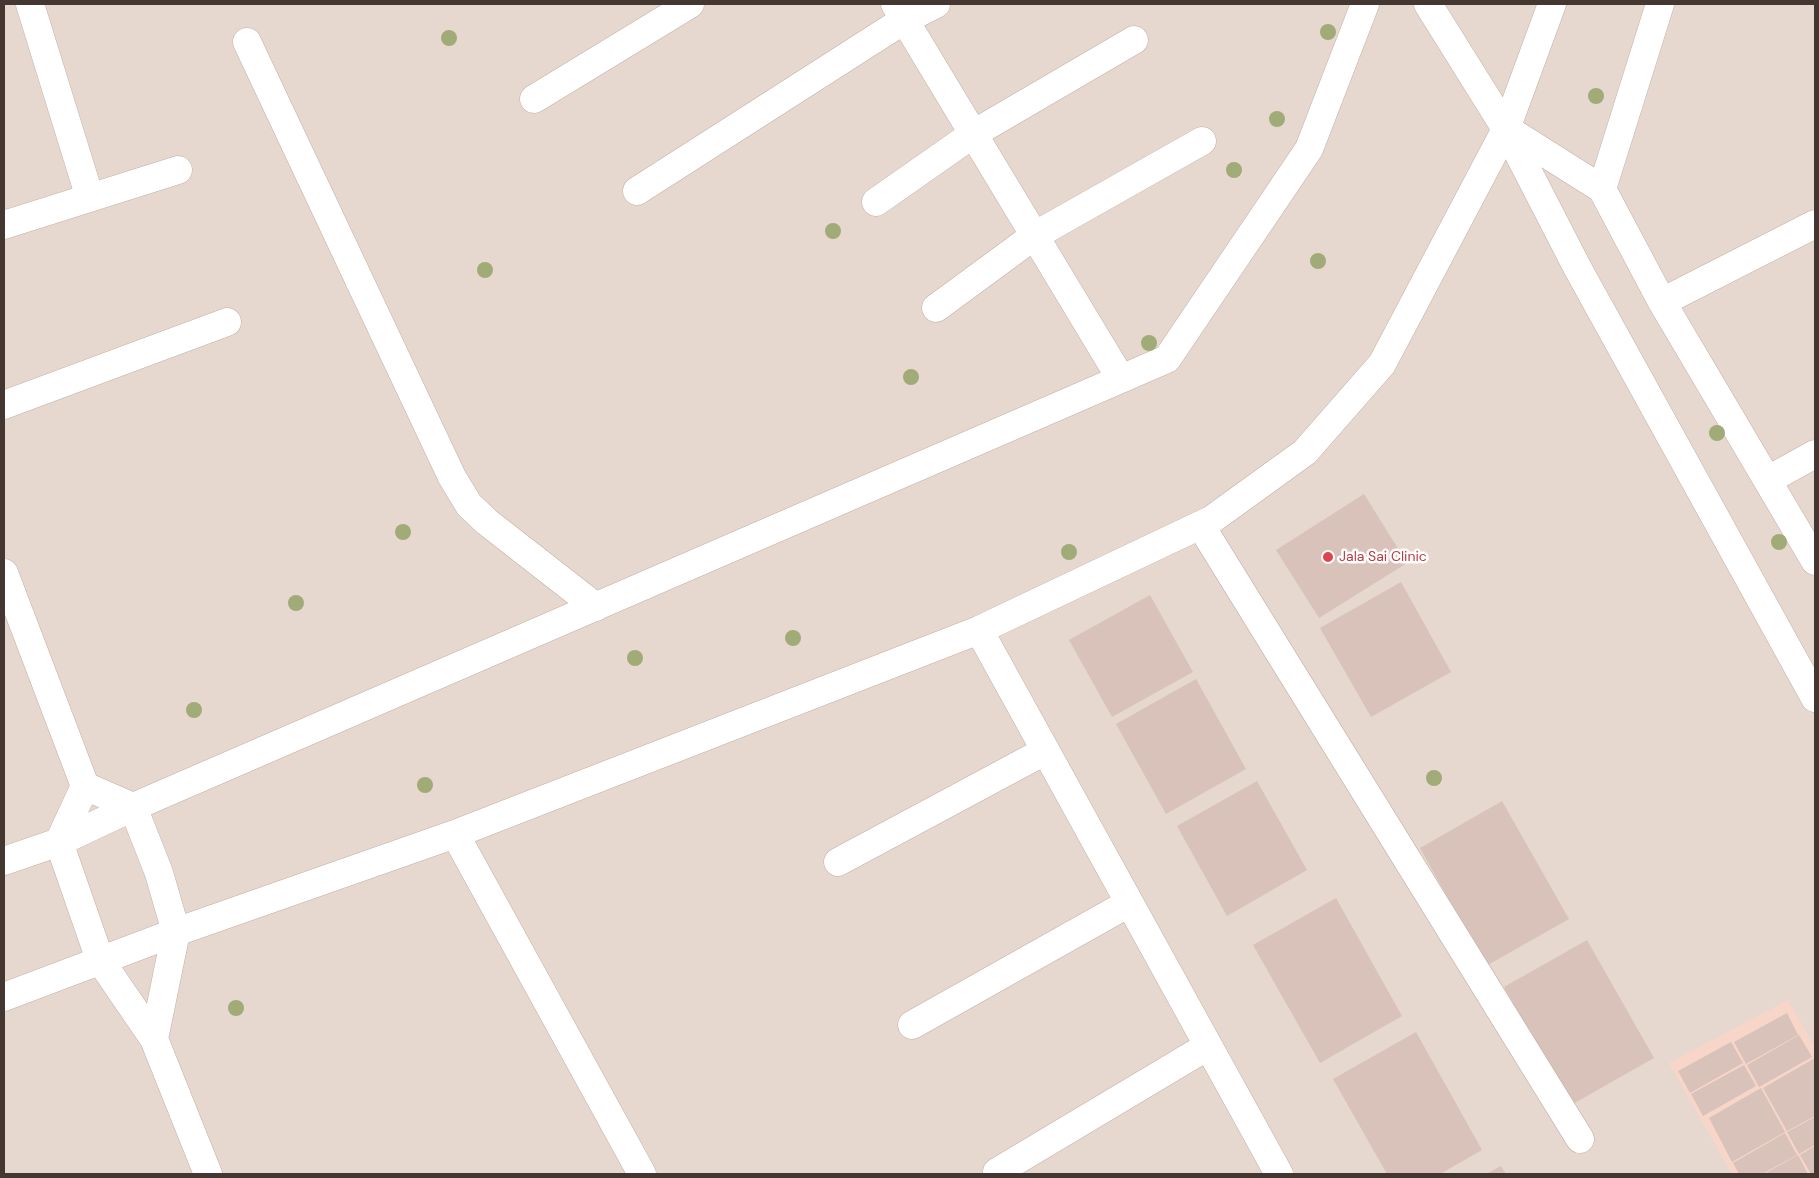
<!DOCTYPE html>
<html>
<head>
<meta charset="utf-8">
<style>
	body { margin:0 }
	#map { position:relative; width:1819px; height:1178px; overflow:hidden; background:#f2e8e1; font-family:"DM Sans",sans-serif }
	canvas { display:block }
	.frame { position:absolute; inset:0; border:5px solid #443732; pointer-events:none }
</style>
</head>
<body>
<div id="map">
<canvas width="1819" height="1178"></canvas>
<div class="frame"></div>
</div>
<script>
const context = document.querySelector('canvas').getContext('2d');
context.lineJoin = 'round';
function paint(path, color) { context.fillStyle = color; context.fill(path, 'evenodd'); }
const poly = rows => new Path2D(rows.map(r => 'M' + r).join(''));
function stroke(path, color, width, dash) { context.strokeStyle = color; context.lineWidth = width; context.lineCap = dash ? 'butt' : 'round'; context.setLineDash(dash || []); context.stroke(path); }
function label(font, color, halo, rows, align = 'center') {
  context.font = font + ' "DM Sans",sans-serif'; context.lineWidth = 5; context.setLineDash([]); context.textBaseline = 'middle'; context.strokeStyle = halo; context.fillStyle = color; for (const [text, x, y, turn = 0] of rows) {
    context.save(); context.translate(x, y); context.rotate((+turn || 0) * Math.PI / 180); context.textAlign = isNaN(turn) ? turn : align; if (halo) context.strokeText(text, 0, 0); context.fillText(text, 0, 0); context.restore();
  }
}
paint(poly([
	[4,4,1815,4,1815,1174,4,1174]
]), '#e7d8cf');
paint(poly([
	[1788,1000,1815,1048,1815,1174,1732,1174,1669,1063]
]), '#f7d6c9');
paint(poly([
	[1364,494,1407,563,1319,618,1276,550],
	[1401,582,1451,672,1371,717,1320,628],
	[1150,595,1193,672,1112,717,1069,640],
	[1196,679,1246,769,1166,814,1116,724],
	[1257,781,1307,870,1227,916,1177,826],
	[1502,801,1569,919,1486,966,1420,848],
	[1336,898,1402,1016,1320,1063,1253,945],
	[1587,940,1654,1058,1571,1105,1504,987],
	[1787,1013,1798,1035,1746,1064,1734,1042],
	[1416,1032,1482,1150,1440,1174,1387,1174,1333,1079],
	[1799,1035,1812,1057,1759,1087,1747,1065],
	[1731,1042,1743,1063,1690,1093,1678,1071],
	[1815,1058,1815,1116,1787,1131,1763,1088],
	[1744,1065,1756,1086,1703,1116,1691,1094],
	[1761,1088,1785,1132,1732,1162,1709,1118],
	[1815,1117,1815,1145,1799,1154,1787,1132],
	[1785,1133,1797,1155,1762,1174,1739,1174,1733,1163],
	[1815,1146,1815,1174,1811,1174,1800,1155],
	[1798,1155,1808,1174,1764,1174],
	[1501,1166,1506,1174,1486,1174]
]), '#d8c2b9');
const minor = poly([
	[30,4,90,198],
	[895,4,1121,379],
	[1428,4,1506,129,1577,267,1815,698],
	[247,42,452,477,469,505,487,522,596,607],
	[534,99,690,4],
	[1507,129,1602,189,1662,302,1815,561],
	[1602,189,1660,4],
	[637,191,904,20,936,4],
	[876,202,973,134,1134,40],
	[4,225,178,170],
	[1662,302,1815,224],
	[936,308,1034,236,1202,141],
	[4,405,227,322],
	[1768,480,1815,454],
	[1201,526,1580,1139],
	[4,573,85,786,133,807,159,873,176,932,154,1039],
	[979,630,1279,1174],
	[85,786,59,842,100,960,154,1039,208,1174],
	[455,834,642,1174],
	[4,861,59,842,133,807,1167,359,1309,149,1365,4],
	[838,862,1045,751],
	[4,997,176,932,455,834,979,630,1211,520,1305,452,1382,364,1506,129,1552,4],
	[912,1025,1129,903],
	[997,1172,1208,1046]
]);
stroke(minor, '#c1b0a6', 29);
stroke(minor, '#fff', 28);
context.fillStyle = '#a0ab77';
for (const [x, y] of [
	[1328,32],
	[449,38],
	[1596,96],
	[1277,119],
	[1234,170],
	[833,231],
	[1318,261],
	[485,270],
	[1149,343],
	[911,377],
	[1717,433],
	[403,532],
	[1779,542],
	[1069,552],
	[296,603],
	[793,638],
	[635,658],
	[194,710],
	[1434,778],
	[425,785],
	[236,1008]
]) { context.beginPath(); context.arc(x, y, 8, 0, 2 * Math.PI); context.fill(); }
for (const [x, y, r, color] of [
	[1328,557,6,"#e0444e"]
]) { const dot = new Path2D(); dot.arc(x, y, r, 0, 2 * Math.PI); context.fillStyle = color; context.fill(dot); stroke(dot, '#fff', 2); }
label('14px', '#be3a42', '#fff', [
	["Jala Sai Clinic",1339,557]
], 'left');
</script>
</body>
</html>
